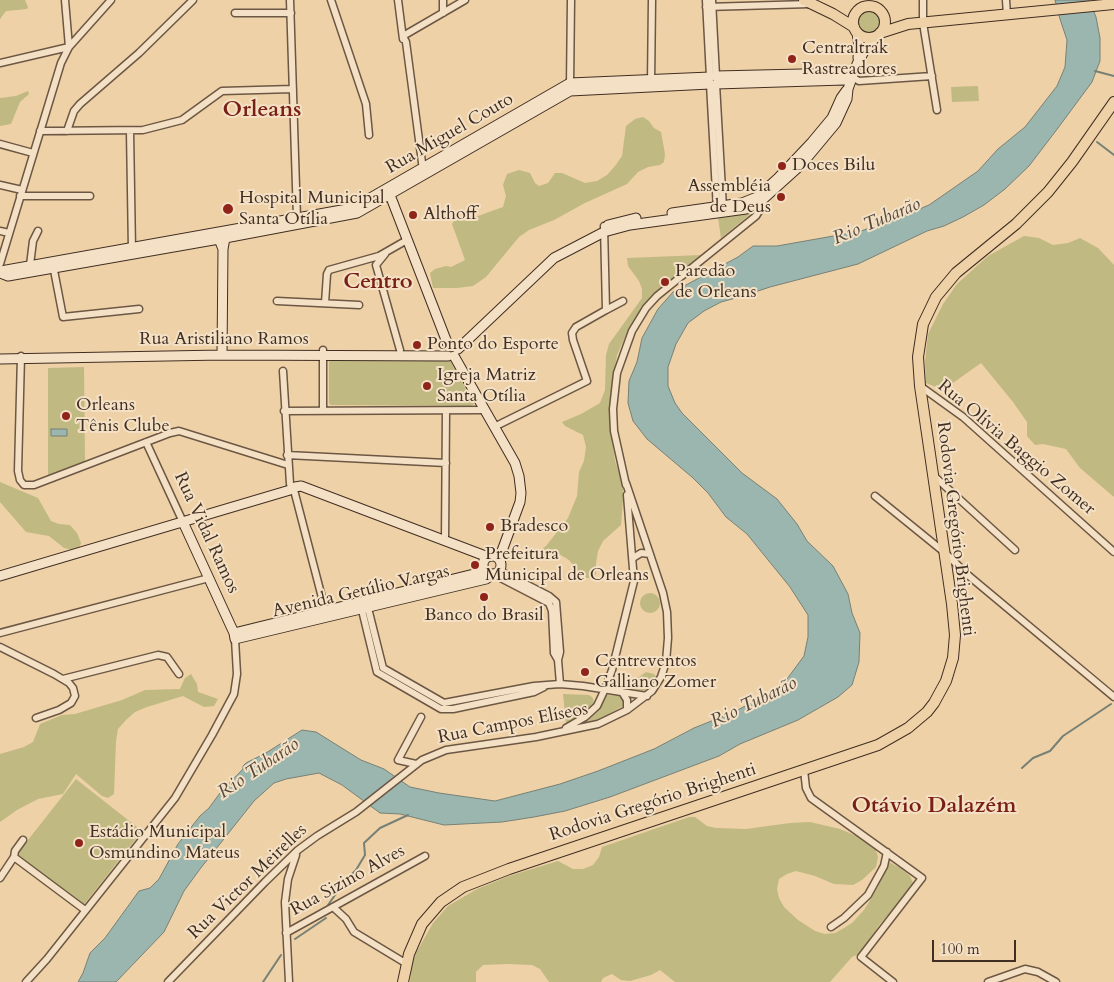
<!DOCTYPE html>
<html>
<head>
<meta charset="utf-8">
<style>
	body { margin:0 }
	#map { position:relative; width:1114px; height:982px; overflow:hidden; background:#eed1a6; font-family:Cardo,serif }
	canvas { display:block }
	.scale { position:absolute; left:932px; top:940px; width:84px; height:22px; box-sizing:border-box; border:2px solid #412e23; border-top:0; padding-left:6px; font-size:15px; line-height:18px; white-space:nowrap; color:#412e23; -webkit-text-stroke:4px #f4e1c5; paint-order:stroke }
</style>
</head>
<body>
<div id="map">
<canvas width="1114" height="982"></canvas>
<div class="scale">100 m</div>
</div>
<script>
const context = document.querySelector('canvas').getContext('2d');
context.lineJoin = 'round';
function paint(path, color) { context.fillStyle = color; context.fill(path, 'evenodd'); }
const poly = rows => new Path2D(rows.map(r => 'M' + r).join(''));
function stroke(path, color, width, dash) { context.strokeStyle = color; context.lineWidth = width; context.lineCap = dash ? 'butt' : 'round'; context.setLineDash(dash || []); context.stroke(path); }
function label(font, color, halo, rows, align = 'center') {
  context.font = font + ' Cardo,serif'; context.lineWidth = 4; context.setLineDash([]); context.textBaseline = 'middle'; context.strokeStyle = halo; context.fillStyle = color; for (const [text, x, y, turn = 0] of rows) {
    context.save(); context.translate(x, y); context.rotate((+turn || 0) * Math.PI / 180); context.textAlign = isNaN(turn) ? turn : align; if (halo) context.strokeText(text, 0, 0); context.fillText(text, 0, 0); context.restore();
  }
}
paint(poly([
	[0,0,25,0,28,7,27,9,6,11,0,19],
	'856 22a13 13 0 1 1 26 0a13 13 0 1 1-26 0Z',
	[978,86,979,101,952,102,951,87],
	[28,91,29,94,20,102,11,124,0,126,0,98,16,96],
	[643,117,649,121,654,128,661,132,665,154,664,162,660,165,648,167,638,172,627,184,585,203,554,220,529,230,519,237,486,277,473,286,457,288,433,288,430,273,435,269,446,266,451,267,465,260,452,224,456,218,467,220,503,207,506,196,503,185,507,174,519,170,530,173,535,183,539,186,548,183,555,173,562,173,585,183,597,181,607,175,615,166,622,156,626,126,635,119],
	[754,211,721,238,718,218],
	[1024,236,1039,238,1053,245,1068,243,1080,238,1098,248,1114,265,1114,497,1080,468,1066,449,1043,444,1035,445,1027,436,1027,422,1013,402,981,363,943,390,926,383,925,362,928,334,943,304,957,284,988,256],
	[701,255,647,301,628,330,617,355,614,373,610,425,615,461,623,484,623,500,621,525,603,541,598,551,596,563,596,574,593,578,584,578,569,560,559,554,547,556,544,560,538,558,541,550,546,546,568,518,577,496,579,472,584,461,586,447,583,435,565,426,562,422,581,414,600,403,605,390,606,355,609,344,642,298,642,289,639,281,628,266,627,258],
	[330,360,448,360,451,362,474,404,471,406,331,405,329,403,329,362],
	[84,367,85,463,48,476,48,368],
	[0,482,38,498,51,521,59,524,70,525,77,533,81,543,79,548,73,550,64,548,49,536,26,532,0,502],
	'640 603a10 10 0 1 1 20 0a10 10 0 1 1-20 0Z',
	[646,672,654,674,656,677,649,689,646,691,617,687,614,682,614,678,633,681],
	[191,674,197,684,198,692,218,699,214,706,204,707,183,696,147,707,135,712,126,720,118,729,116,741,114,794,108,798,102,796,76,774,63,794,38,799,17,810,0,822,0,754,24,747,33,742,40,724,62,715,75,714,122,700,145,690,180,689,185,678],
	[563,694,589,695,593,698,594,704,581,716,566,723],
	[606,695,622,696,624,700,623,706,598,720,578,725,593,715],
	[76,779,142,831,82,907,17,854],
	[689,817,695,817,707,826,716,828,746,829,790,823,810,822,840,829,859,837,875,848,878,857,876,867,862,880,853,885,834,884,815,876,796,871,787,874,779,879,777,889,779,898,784,907,798,920,815,931,825,934,835,933,844,928,852,923,864,910,877,889,889,862,902,869,910,876,913,883,910,890,879,925,861,953,852,957,830,982,675,982,660,970,651,975,630,981,621,980,612,974,603,978,601,982,549,982,540,969,532,965,508,964,483,965,476,972,476,982,410,982,412,963,416,953,433,923,448,906,477,889,509,876,558,861,573,869,583,869,593,865,599,857,602,847]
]), '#c0b982');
const water = poly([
	[1055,0,1089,0,1096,17,1100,38,1100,61,1092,82,1058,128,1029,166,1005,189,984,205,963,217,944,226,927,231,858,264,770,287,743,296,721,302,704,311,688,323,676,344,668,367,668,386,675,403,682,413,742,473,777,499,797,524,807,541,833,566,848,594,852,613,860,633,859,662,852,685,838,697,798,720,740,744,719,756,610,797,565,811,534,817,502,822,444,825,400,814,380,813,342,785,319,773,286,779,274,783,254,801,200,869,184,891,164,932,116,982,78,982,83,973,90,953,105,938,139,891,150,888,159,879,178,844,200,816,209,808,220,793,243,769,243,766,246,763,266,753,302,730,316,732,361,760,384,769,410,787,439,793,495,801,560,784,598,771,654,749,694,728,734,712,766,695,787,679,804,656,808,637,808,615,790,587,747,534,726,517,708,493,693,478,647,439,633,421,628,403,629,381,637,362,642,338,658,309,673,292,738,257,753,246,777,246,839,235,861,231,894,220,929,205,978,171,998,149,1025,127,1057,86,1065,67,1067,40,1060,19,1055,0],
	[51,429,67,429,67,436,51,436,51,429]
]);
paint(water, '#9bb6ae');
stroke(water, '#778076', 1);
stroke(poly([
	[1095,71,1114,76],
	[1097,142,1114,155],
	[1022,768,1033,758,1050,751,1063,736,1111,704],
	[328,905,345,881,356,870,365,855,364,843,380,828,408,815],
	[295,939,326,918],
	[263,982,281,955]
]), '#778076', 2);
const street = poly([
	[290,0,297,218],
	[331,0,366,104,369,135],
	[398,0,403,39],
	[706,0,710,77],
	[712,0,716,76],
	[923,0,923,23,937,110],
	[1006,0,1007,15],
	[706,7,810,4],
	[235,13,291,13],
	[443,13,443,0],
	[403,36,406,42,423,170],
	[403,36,465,0],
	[0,63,69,47,111,0],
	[852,77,859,81,932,76],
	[651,84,652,0],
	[710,84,717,210],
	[716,84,723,208],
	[570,86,571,0],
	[40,131,143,130,182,120,222,91,293,89],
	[67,131,74,111,80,104,139,53,193,0],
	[130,131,132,250],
	[0,144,33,153],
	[0,185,22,190],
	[20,196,90,196],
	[0,231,9,233],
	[385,254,376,265,400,350],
	[0,264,61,63,69,47,65,0],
	[30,265,33,241,38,231],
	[53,265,63,317,139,309],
	[277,301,359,305],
	[325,303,327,274,329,270,379,256,407,240],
	[606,310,623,301],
	[323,350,323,411],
	[21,356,18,471,20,480,24,485,34,485,170,433,179,431,288,465],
	[283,371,290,484],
	[920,386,963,417,1114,552],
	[284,411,485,410],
	[494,427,587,381,573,340,572,333,576,327,606,310,604,226],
	[146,442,183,522],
	[287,455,446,463],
	[934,476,1015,550],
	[626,485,614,431,613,409,617,373,632,331,646,308,657,296,756,216,761,208,760,202],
	[294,490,326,613],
	[875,496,944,552,969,576,1114,697],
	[445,541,446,411],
	[633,558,641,553,650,554],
	[500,571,549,596,556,602,560,652,558,660,560,684],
	[493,574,549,603,552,611,554,653,558,660],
	[367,604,383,668,444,703,534,686,560,684,583,686,647,696],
	[361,606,377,672,441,709,453,709,534,692,544,687],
	[0,633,209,578],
	[0,647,54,674,69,683,73,688,75,696,71,703,59,710,36,718],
	[63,679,158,655,167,657,179,674],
	[622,692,627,700,627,710],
	[566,728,585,717,597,706,605,689,612,670,634,581,627,495],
	[416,764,398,760,421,717],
	[804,770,806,788,811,798,922,878,861,957,893,982],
	[14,857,85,910],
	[0,878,14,857,15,851,23,840],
	[333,907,346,919,354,932,407,964],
	[831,927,844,918,868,895,884,866,887,852],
	[286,933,425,856],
	[26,982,47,959,175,798,212,735,234,694,237,674,235,639],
	[168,982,265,882,298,850,317,836,356,812,422,760,446,750,536,737,598,724,627,710,652,691,661,677,666,662,668,638,667,612,663,593,626,483],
	[289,982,285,902,288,879,296,855],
	[988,982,1025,969,1038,972,1056,982]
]);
const secondary = poly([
	[857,33,859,46,858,58],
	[716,76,845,73,852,77],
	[716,84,844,80,852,77],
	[390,195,448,345],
	[672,213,742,203,757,197,778,178,812,142,832,118,841,98,846,91],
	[608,225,636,218],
	[0,271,353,208,570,83,710,77],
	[0,273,8,276,219,239,223,249],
	[458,349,554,258,604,232,630,225,746,209,760,202,801,165,836,123,847,99,848,89,857,64,866,48,877,36],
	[222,355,223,249,225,238,357,213,570,91,710,84],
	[454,356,515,463,519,476,521,493,520,502,499,559],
	[0,359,222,355,448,356],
	[295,487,301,486,488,557],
	[183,522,234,633,235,639,486,579,493,574],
	'483 565a9 9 0 1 1 18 0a9 9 0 1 1-18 0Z',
	[0,576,290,490],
	[234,633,486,571]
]);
const primary = poly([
	[804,0,833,14,854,27],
	'853 22a16 16 0 1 1 32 0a16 16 0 1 1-32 0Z',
	[880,33,908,24,1114,4],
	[403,982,409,954,422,924,441,902,463,887,509,869,878,745,908,728,927,712,934,703,946,681,953,658,955,635,952,604,920,386,918,357,923,324,936,297,956,273,1016,224,1048,192,1072,162,1114,102]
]);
stroke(street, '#6c5744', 9);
stroke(secondary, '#412e23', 11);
stroke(primary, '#412e23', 12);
stroke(street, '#f4e1c5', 6);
stroke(secondary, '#f4e1c5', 9);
stroke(primary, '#eed1a6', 10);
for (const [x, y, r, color] of [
	[792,59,5,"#8f2418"],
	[782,166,5,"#8f2418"],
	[781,197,5,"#8f2418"],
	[228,209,6,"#8f2418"],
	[413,215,5,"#8f2418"],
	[665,282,5,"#8f2418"],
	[417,345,5,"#8f2418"],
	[427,386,5,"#8f2418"],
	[66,416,5,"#8f2418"],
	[490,527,5,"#8f2418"],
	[475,565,5,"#8f2418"],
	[484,597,5,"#8f2418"],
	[585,672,5,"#8f2418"],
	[79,843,5,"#8f2418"]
]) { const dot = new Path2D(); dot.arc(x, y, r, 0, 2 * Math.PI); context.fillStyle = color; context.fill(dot); stroke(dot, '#f4e1c5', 2); }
label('18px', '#412e23', '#f4e1c5', [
	["Centraltrak",802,49],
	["Rastreadores",802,70],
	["Doces Bilu",792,166],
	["Assembléia",771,187,"right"],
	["de Deus",771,208,"right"],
	["Hospital Municipal",239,199],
	["Santa Otília",239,220],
	["Althoff",423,215],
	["Paredão",675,272],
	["de Orleans",675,293],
	["Ponto do Esporte",427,345],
	["Igreja Matriz",437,376],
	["Santa Otília",437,397],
	["Orleans",76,406],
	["Tênis Clube",76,427],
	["Bradesco",500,527],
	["Prefeitura",485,555],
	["Municipal de Orleans",485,576],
	["Banco do Brasil",484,616,"center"],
	["Centreventos",595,662],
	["Galliano Zomer",595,683],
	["Estádio Municipal",89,833],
	["Osmundino Mateus",89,854]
], 'left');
label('18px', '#412e23', '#f4e1c5', [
	["Rua Miguel Couto",450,134,-30],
	["Rua Aristiliano Ramos",224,340],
	["Rua Olívia Baggio Zomer",1016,448,40],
	["Rodovia Gregório Brighenti",955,529,83],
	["Rua Vidal Ramos",206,533,65],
	["Avenida Getúlio Vargas",361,592,-13],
	["Rua Campos Elíseos",513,724,-11],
	["Rodovia Gregório Brighenti",653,803,-18],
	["Rua Sizino Alves",348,881,-29],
	["Rua Victor Meirelles",248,882,-44]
]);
label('italic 19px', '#53493f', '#f4e1c5', [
	["Rio Tubarão",877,222,-23],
	["Rio Tubarão",754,703,-26],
	["Rio Tubarão",259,769,-34]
]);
label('bold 22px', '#7a1f14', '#f4e1c5', [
	["Orleans",262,111],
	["Centro",378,283],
	["Otávio Dalazém",934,807]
]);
</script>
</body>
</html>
